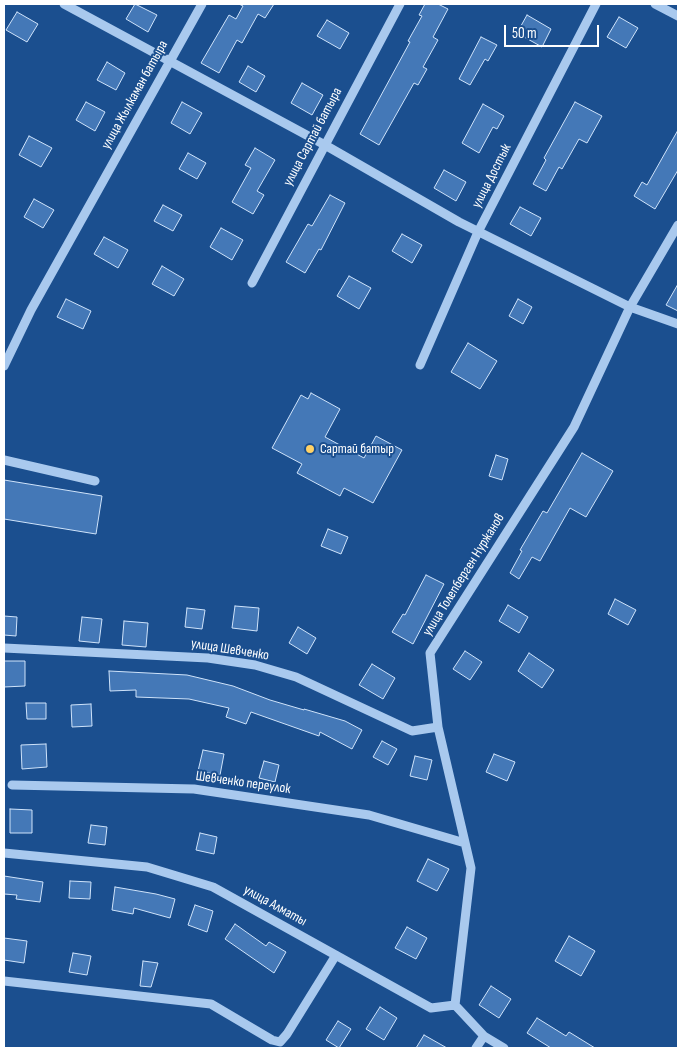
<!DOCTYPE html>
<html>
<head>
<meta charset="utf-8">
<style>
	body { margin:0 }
	#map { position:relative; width:682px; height:1052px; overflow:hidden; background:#1b4f8f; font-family:"Sofia Sans Condensed",sans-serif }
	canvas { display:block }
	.frame { position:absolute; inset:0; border:5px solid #fff; pointer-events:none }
	.scale { position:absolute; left:504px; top:25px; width:95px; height:22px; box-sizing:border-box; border:2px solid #fff; border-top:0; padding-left:6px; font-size:15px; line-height:18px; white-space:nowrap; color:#fff; -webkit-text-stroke:4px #1b4f8f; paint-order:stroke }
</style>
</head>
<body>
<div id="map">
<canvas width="682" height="1052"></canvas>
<div class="frame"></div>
<div class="scale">50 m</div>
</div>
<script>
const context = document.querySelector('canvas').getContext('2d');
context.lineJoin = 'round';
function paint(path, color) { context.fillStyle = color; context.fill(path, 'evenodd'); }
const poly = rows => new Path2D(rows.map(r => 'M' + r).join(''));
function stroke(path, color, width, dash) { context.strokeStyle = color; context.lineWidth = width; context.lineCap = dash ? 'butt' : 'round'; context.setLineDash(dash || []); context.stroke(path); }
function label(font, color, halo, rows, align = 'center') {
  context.font = font + ' "Sofia Sans Condensed",sans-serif'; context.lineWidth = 4; context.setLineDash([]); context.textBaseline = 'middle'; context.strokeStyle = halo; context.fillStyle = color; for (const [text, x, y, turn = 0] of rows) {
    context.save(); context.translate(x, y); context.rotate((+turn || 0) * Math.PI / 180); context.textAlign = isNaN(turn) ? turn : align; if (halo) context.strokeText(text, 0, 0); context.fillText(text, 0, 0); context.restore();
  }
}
const building = poly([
	[135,4,157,15,148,32,126,19,135,4],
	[239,4,274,4,265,18,258,14,242,43,237,40,219,73,201,63,229,15,236,19,243,6,239,4],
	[425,4,438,4,448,9,433,37,438,40,423,67,427,69,418,85,414,83,379,145,360,134,410,42,408,41,422,16,419,15,425,4],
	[17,12,38,24,27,42,6,30,17,12],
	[527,15,551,29,542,47,517,33,527,15],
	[619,17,638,28,626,48,607,37,619,17],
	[327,20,349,33,340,49,317,36,327,20],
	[481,37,497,45,488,61,485,59,470,85,459,79,481,37],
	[107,62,125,73,116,90,97,80,107,62],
	[248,66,265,76,256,92,239,82,248,66],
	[302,83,323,95,312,115,291,103,302,83],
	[86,102,105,112,95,131,76,120,86,102],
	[182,102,202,113,190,134,171,123,182,102],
	[575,102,602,116,587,143,579,139,562,169,559,167,546,191,533,184,546,160,544,158,575,102],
	[483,104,504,116,497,129,493,127,479,153,462,143,483,104],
	[678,130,678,170,655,209,634,196,642,182,647,185,678,130],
	[29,136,52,148,41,167,19,155,29,136],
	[255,148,275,160,257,191,264,195,253,214,232,202,251,168,245,165,255,148],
	[188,153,206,163,197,179,179,169,188,153],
	[444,170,466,182,456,201,434,188,444,170],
	[330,195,345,203,321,250,319,249,305,273,286,262,308,224,312,226,330,195],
	[34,199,54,210,43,228,24,217,34,199],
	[163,205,182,215,173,231,154,221,163,205],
	[520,207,541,218,531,236,510,224,520,207],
	[221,228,243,240,232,260,210,247,221,228],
	[402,234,422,245,412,263,392,251,402,234],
	[104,237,128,250,118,268,94,254,104,237],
	[162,266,184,279,174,296,152,284,162,266],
	[349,276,371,288,359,309,337,296,349,276],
	[678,284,678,311,666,305,678,284],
	[66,299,91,311,83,329,57,317,66,299],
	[518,299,532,307,523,324,509,316,518,299],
	[468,343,497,361,480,389,451,372,468,343],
	[311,393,340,409,325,437,364,458,376,436,402,450,373,503,344,488,340,496,297,473,302,464,272,448,301,395,308,399,311,393],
	[582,453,613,471,586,517,570,508,540,561,532,557,519,579,510,573,522,551,520,550,543,511,547,513,582,453],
	[496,455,508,459,502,480,489,476,496,455],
	[4,480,102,496,96,534,4,519,4,480],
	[328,529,348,537,341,554,321,546,328,529],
	[426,575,444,584,413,644,392,632,403,614,405,615,426,575],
	[615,599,636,610,628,625,608,614,615,599],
	[508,605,528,617,519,633,499,621,508,605],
	[235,606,259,608,257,631,232,628,235,606],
	[187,608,205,610,202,629,185,627,187,608],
	[4,616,17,617,16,636,4,635,4,616],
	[82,617,102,619,99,643,79,641,82,617],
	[124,621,148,623,146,647,122,645,124,621],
	[298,627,316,638,307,654,289,643,298,627],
	[465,651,482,662,470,680,453,669,465,651],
	[529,653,554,670,542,688,518,671,529,653],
	[4,661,25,661,25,686,4,687,4,661],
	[372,664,395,678,383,699,359,685,372,664],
	[109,671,187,675,233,686,270,700,304,710,304,709,345,721,362,730,352,749,320,732,319,736,251,712,246,724,226,717,229,708,189,699,136,697,136,690,110,691,109,671],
	[26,703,46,703,46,719,27,719,26,703],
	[91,704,92,726,72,727,71,705,91,704],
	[382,741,397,749,388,765,373,757,382,741],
	[46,744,47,767,22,769,21,745,46,744],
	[203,750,224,754,220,775,198,771,203,750],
	[494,754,515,762,507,781,486,772,494,754],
	[415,756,432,760,427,780,410,776,415,756],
	[264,761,279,765,275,782,259,778,264,761],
	[10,809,32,810,32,833,10,833,10,809],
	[91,825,107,827,105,845,88,843,91,825],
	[200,833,217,837,214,854,196,850,200,833],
	[428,859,449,869,437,891,417,881,428,859],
	[4,876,43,882,40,902,16,899,17,895,4,894,4,876],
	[70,881,91,882,90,899,69,898,70,881],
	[115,887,156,894,175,899,170,918,134,908,133,914,112,910,115,887],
	[195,905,213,911,207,932,188,925,195,905],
	[235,924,266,946,269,942,286,952,274,973,225,939,235,924],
	[407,927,427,938,416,959,395,948,407,927],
	[569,936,595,951,581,976,555,961,569,936],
	[4,938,27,941,24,963,4,960,4,938],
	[73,953,91,956,87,975,69,972,73,953],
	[143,961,158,963,151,987,140,986,143,961],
	[491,986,511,999,499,1018,479,1005,491,986],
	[380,1007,397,1018,384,1040,366,1029,380,1007],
	[537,1018,566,1036,569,1032,595,1048,551,1048,527,1033,537,1018],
	[338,1021,351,1029,339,1048,326,1040,338,1021],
	[424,1035,447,1048,416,1048,424,1035]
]);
paint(building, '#4478b7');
stroke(building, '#cfe3fa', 1);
stroke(poly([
	[64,4,325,145,459,222,630,307,678,324],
	[655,4,678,16],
	[252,283,400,4],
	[420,365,478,232,596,4],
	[4,366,31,310,202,4],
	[4,460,95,481],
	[4,648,208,658,255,665,296,677,412,731,438,727],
	[12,785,194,789,369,815,465,843],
	[4,853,147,867,213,887,431,1008,455,1005],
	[4,981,211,1004,272,1040,280,1042,287,1034,336,955],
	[455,1005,471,868,438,727,430,653,574,427,630,307,678,225],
	[455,1005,484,1036,504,1048],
	[476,1048,484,1036]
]), '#a9c9ee', 9);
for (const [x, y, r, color] of [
	[310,449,5,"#ffd166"]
]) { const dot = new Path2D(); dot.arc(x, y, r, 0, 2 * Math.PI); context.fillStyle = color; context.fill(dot); stroke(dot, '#1b4f8f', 2); }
label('14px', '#fff', '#1b4f8f', [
	["улица Жылкаман батыра",135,95,-61],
	["улица Сартай батыра",313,137,-62],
	["улица Достык",492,176,-63],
	["улица Толепберген Нуржанов",464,575,-58],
	["улица Шевченко",230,650,9],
	["Шевченко переулок",243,783,8],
	["улица Алматы",275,906,29]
]);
label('14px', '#fff', '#1b4f8f', [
	["Сартай батыр",320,449]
], 'left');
</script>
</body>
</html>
